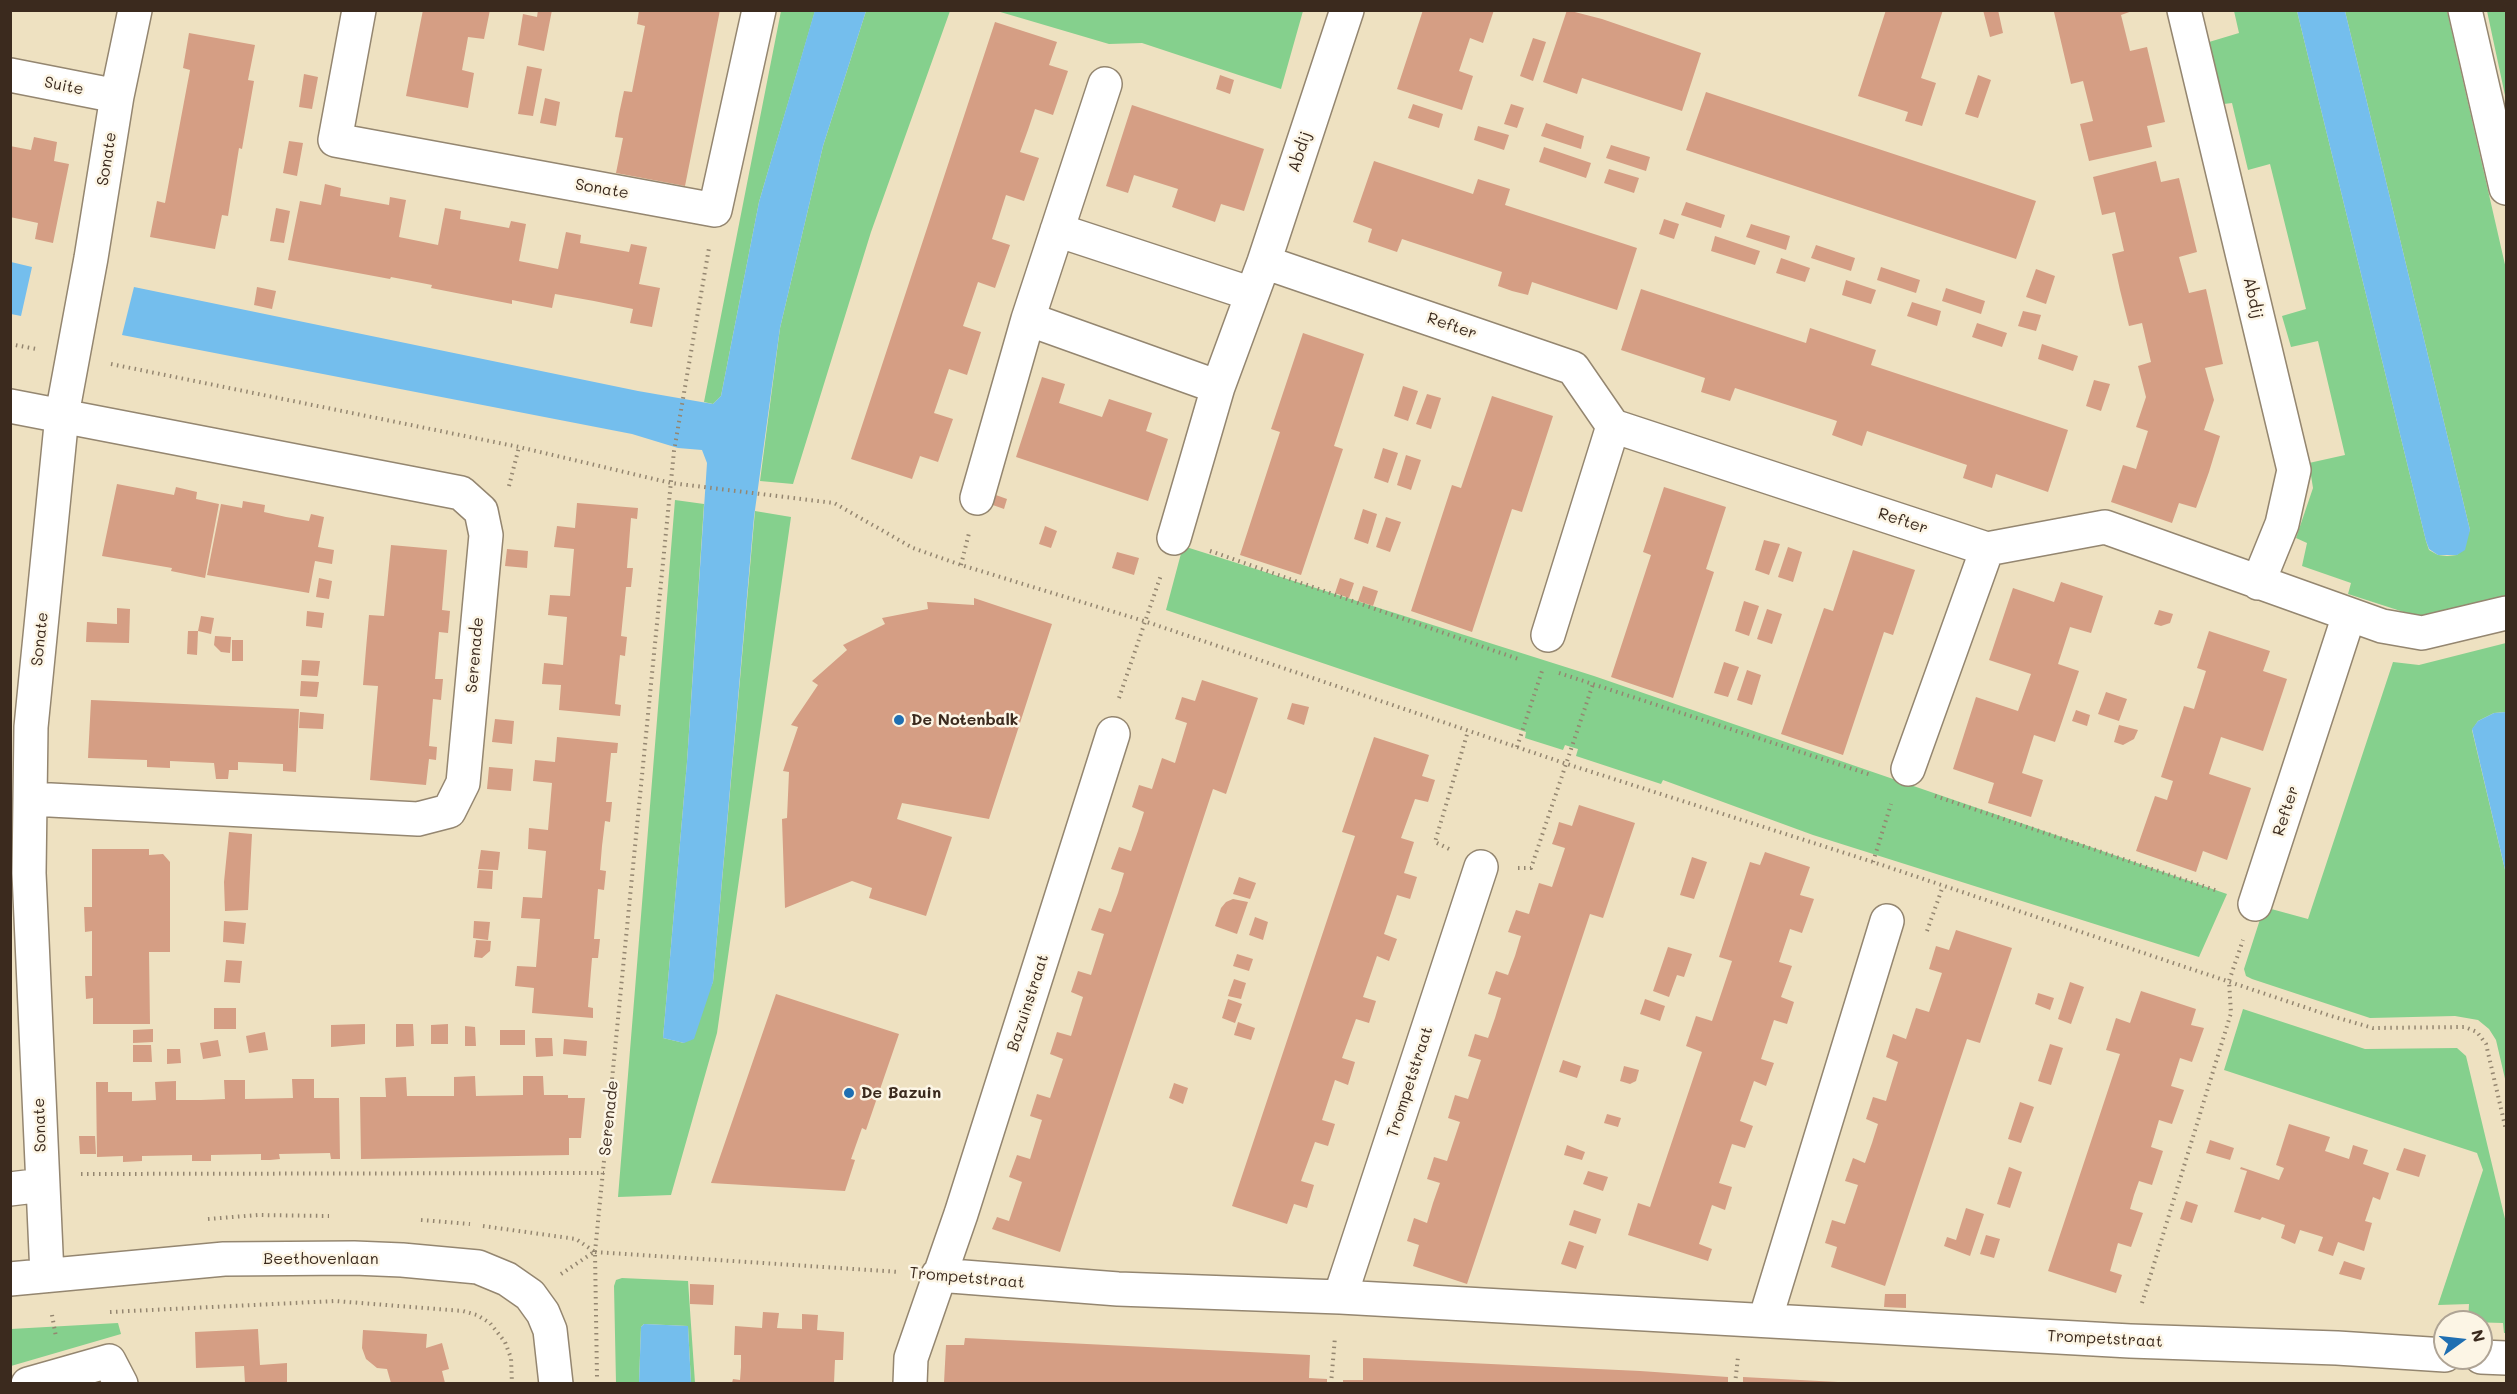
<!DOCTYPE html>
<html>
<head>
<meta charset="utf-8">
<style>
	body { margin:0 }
	#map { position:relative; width:2517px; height:1394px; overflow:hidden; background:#eee1c1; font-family:Mali,sans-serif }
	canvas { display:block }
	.frame { position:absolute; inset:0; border:12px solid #3b2a1e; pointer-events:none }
	.north { position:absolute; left:2433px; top:1310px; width:60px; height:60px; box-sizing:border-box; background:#fcf5e5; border:2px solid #afa495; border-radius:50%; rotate:75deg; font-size:16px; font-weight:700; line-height:24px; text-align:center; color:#3b2a1e }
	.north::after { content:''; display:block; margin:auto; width:21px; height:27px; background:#1f6fb2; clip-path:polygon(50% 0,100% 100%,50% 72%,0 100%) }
</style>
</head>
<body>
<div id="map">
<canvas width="2517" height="1394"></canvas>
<div class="frame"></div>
<div class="north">N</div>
</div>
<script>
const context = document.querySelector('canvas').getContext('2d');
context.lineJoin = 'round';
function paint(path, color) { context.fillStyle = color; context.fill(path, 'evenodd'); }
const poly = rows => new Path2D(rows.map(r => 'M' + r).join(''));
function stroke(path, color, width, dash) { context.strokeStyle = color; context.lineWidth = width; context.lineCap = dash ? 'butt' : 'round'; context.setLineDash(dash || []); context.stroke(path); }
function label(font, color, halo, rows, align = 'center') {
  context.font = font + ' Mali,sans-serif'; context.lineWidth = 5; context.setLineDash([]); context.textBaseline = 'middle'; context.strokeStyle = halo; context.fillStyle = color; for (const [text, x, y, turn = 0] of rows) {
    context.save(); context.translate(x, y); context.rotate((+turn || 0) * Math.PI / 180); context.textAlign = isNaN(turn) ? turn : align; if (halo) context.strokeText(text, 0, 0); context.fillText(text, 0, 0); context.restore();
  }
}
paint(poly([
	[781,11,815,11,759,202,721,396,713,404,704,402],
	[866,11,950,11,871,232,793,484,760,481,780,328,823,146],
	[997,11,1303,11,1281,89,1142,43,1109,44],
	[2234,11,2297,11,2426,541,2429,550,2438,555,2447,556,2457,555,2470,530,2345,11,2447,11,2506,269,2506,595,2423,616,2413,615,2348,594,2351,583,2302,566,2307,543,2296,538,2313,488,2309,463,2345,455,2318,341,2291,347,2282,316,2306,309,2270,164,2248,170,2232,103,2224,104,2209,42,2239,33],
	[2487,11,2506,11,2506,100],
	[675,500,704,504,687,762,663,1038,684,1043,713,982,755,511,791,517,717,1033,671,1195,618,1197],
	[1183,546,1594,676,2227,894,2199,957,1813,835,1663,780,1661,784,1576,756,1578,749,1571,747,1565,745,1563,750,1525,738,1526,732,1166,610],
	[2506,643,2506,712,2494,713,2478,721,2472,730,2506,874,2506,1083,2496,1040,2489,1029,2478,1020,2455,1016,2370,1018,2252,979,2246,976,2244,969,2264,907,2308,919,2393,662,2419,665],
	[2243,1009,2365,1049,2457,1048,2466,1056,2506,1223,2506,1333,2504,1333,2503,1323,2468,1322,2469,1304,2438,1305,2483,1170,2477,1153,2224,1070],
	[622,1278,688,1281,695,1383,691,1383,688,1326,644,1324,641,1327,639,1383,616,1383,614,1286,616,1280],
	[118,1323,121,1334,11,1366,11,1329]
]), '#85d08d');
paint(poly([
	[815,10,866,11,823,146,780,328,754,517,713,982,694,1039,684,1043,663,1038,687,762,707,463,702,450,678,448,632,434,122,335,134,287,638,391,713,404,721,396,759,202],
	[2297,11,2345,11,2470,530,2465,550,2457,555,2438,555,2429,549,2426,541],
	[11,262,32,267,21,316,11,314],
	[2506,712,2506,874,2472,729,2478,721,2494,713],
	[644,1324,688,1326,691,1383,639,1383,641,1327]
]), '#74beed');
paint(poly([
	[423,10,490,10,484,39,468,37,462,70,474,73,468,108,406,96],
	[538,10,552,10,544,51,518,45,523,14,537,17],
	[639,10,720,10,685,186,616,173,623,138,615,137,619,114,624,91,632,92,645,26,637,24],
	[1423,10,1494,10,1483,43,1470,38,1459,71,1473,76,1462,110,1397,89],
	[1567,10,1602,19,1701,53,1682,111,1582,78,1577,94,1543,82],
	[1886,10,1943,10,1921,78,1936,83,1922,126,1905,121,1908,112,1858,96],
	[1983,10,1998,10,2003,33,1990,37],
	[2061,10,2135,10,2121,15,2130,51,2147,47,2165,122,2147,126,2152,147,2089,161,2080,124,2093,121,2083,81,2071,84,2054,12],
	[995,22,1057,42,1049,65,1068,71,1053,115,1035,109,1028,130,1020,152,1039,158,1024,201,1006,195,992,239,1010,245,995,288,978,282,963,326,981,332,967,375,949,369,934,413,953,419,938,462,920,456,912,479,851,459],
	[189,33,255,45,248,80,254,81,242,149,239,148,228,216,222,215,215,249,150,237,157,201,165,203,190,70,183,68],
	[1533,38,1546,42,1533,81,1520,76],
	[527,66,542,69,533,116,518,114],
	[304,74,318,77,312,109,299,107],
	[1220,75,1234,80,1230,94,1216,89],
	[1978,75,1991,80,1978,118,1965,114],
	[1706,92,2036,201,2016,259,1686,150],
	[545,98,560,102,556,126,540,123],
	[1413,104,1443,114,1439,128,1408,118],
	[1511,104,1524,108,1517,128,1504,124],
	[1132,105,1264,149,1244,211,1221,204,1215,222,1172,207,1178,189,1134,175,1128,193,1106,186],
	[1546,123,1584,136,1581,149,1541,136],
	[1478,126,1509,135,1504,150,1474,140],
	[34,137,57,142,54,161,69,164,53,243,35,239,38,223,10,217,10,146,31,150],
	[289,141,303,143,297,176,283,173],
	[1611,145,1650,157,1646,171,1606,158],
	[1544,147,1591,163,1586,178,1539,162],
	[1374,161,1473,194,1478,179,1510,189,1505,205,1637,248,1617,310,1532,282,1528,295,1512,291,1498,286,1502,272,1402,239,1397,252,1368,242,1372,229,1353,222],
	[2156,161,2161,182,2179,178,2197,252,2179,257,2189,293,2206,289,2223,364,2205,368,2214,400,2204,430,2220,436,2209,472,2196,508,2179,503,2172,523,2111,502,2123,465,2136,469,2148,431,2136,427,2146,397,2138,366,2151,362,2142,323,2129,326,2120,290,2112,254,2124,251,2115,212,2102,215,2093,177],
	[1609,169,1639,178,1634,193,1604,183],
	[325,184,341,188,340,196,389,205,390,197,406,200,399,237,438,245,445,208,461,211,460,219,509,228,511,221,526,224,519,261,558,269,566,232,581,235,580,243,629,252,631,244,647,247,639,284,660,288,652,327,630,323,633,309,594,301,555,294,552,308,512,300,512,304,431,288,432,285,391,277,390,279,288,260,300,201,321,205],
	[1686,202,1725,215,1721,228,1681,215],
	[276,208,290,211,284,243,270,241],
	[1664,219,1679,224,1674,239,1659,234],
	[1751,224,1790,236,1786,250,1746,237],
	[1715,236,1760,251,1755,265,1711,251],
	[1816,245,1855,258,1851,271,1811,258],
	[1781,258,1810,268,1805,282,1776,273],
	[1881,267,1920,280,1916,293,1877,280],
	[2036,269,2055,276,2046,304,2026,297],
	[1846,280,1876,290,1871,304,1842,295],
	[257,287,276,291,272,309,254,305],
	[1946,288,1985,301,1981,314,1942,301],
	[1641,289,1806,343,1810,328,1876,350,1871,365,2068,430,2048,492,1996,474,1992,488,1963,478,1967,465,1867,431,1862,446,1832,435,1837,421,1735,388,1730,401,1701,392,1705,378,1621,350],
	[1912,302,1941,311,1937,326,1907,316],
	[2023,311,2041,315,2036,331,2018,326],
	[1977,323,2007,333,2002,347,1972,337],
	[1303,333,1364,354,1334,446,1343,449,1301,575,1240,555,1280,432,1271,429],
	[2042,344,2078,356,2073,371,2038,359],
	[1042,377,1065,384,1059,403,1102,417,1109,399,1152,413,1146,431,1168,439,1148,501,1016,457],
	[2094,380,2110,384,2101,411,2086,406],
	[1403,386,1418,391,1408,421,1394,416],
	[1427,394,1441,398,1431,429,1416,424],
	[1492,396,1553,416,1522,512,1512,509,1472,632,1411,611,1452,485,1461,488],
	[1383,448,1398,453,1388,483,1374,478],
	[1406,455,1421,460,1411,490,1397,485],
	[117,484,174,495,176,487,197,492,196,499,219,504,205,578,171,571,172,568,102,556],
	[1664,487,1726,507,1706,569,1714,572,1673,698,1611,677,1651,555,1643,552],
	[993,494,1007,499,1004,509,990,504],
	[243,501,265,505,264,512,286,517,309,521,311,514,324,517,318,547,334,550,332,564,315,561,309,593,207,575,221,504,242,508],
	[577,503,638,508,637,519,631,518,627,568,633,568,631,587,626,587,621,636,627,637,626,646,625,656,620,655,615,704,621,705,620,716,559,710,561,685,542,684,544,663,563,665,567,617,548,615,550,595,570,596,574,549,554,547,557,526,575,528],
	[1363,509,1377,514,1368,544,1354,539],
	[1386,517,1401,522,1390,552,1376,547],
	[1045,526,1057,531,1051,548,1039,544],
	[1764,540,1780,544,1769,575,1755,570],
	[391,545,447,550,442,610,450,611,448,633,439,632,435,679,443,679,441,700,433,699,429,746,437,747,436,760,429,759,426,785,370,780,378,686,363,685,366,649,369,615,384,616],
	[1788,547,1802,552,1793,582,1778,577],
	[507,549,528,551,527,568,505,566],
	[1853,550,1915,570,1893,635,1884,632,1843,755,1781,734,1824,608,1833,611],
	[1117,552,1139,558,1134,575,1112,568],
	[319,578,332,581,329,599,316,597],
	[1340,578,1354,583,1349,598,1335,593],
	[2061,582,2103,596,2091,633,2070,627,2058,664,2079,671,2055,742,2034,735,2022,773,2043,780,2031,817,1988,803,1994,783,1953,769,1976,697,2018,711,2031,674,1989,660,2013,588,2054,602],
	[1363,586,1378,591,1373,606,1358,601],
	[974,598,1052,624,989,819,902,803,897,819,952,837,926,916,869,898,872,888,852,881,785,908,782,819,787,818,789,772,783,771,798,727,791,725,818,685,812,681,847,650,843,645,885,624,882,618,928,609,927,602,974,605],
	[1744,601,1759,606,1749,636,1735,631],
	[117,608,130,609,129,643,86,642,87,622,117,624],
	[1767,609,1782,614,1772,644,1757,639],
	[2159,610,2173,614,2170,623,2161,626,2154,624],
	[307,611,324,613,322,628,306,626],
	[201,616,214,618,211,634,198,631],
	[188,631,198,631,197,655,187,654],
	[2209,631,2270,651,2263,671,2287,679,2263,751,2221,737,2209,774,2251,788,2227,860,2203,851,2196,872,2136,851,2155,796,2167,800,2173,781,2161,777,2184,706,2194,709,2206,671,2197,668],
	[215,636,231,637,230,653,221,652,214,645],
	[232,640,243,640,243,661,232,661],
	[302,660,320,661,318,676,301,675],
	[1724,662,1739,667,1728,697,1714,693],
	[1747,670,1761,675,1752,705,1737,700],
	[1202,680,1258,698,1226,794,1213,789,1060,1252,992,1229,997,1217,1009,1221,1022,1182,1009,1177,1017,1155,1030,1159,1042,1120,1030,1116,1037,1094,1050,1098,1063,1059,1050,1054,1057,1032,1071,1036,1083,997,1071,992,1078,971,1091,975,1104,934,1091,930,1099,908,1111,912,1118,893,1124,873,1111,869,1119,847,1131,851,1138,831,1144,812,1132,807,1139,785,1152,789,1162,758,1175,763,1187,723,1175,719,1182,697,1195,701],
	[301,681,319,682,317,697,300,696],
	[2106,692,2127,699,2119,721,2098,714],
	[91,700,299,709,296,772,283,771,283,764,238,762,238,770,229,770,228,779,216,779,214,763,170,761,170,768,147,767,147,760,88,758],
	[1292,703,1309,707,1304,725,1287,719],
	[2076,710,2090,715,2087,726,2072,721],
	[300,712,324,714,323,729,299,728],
	[495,719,514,721,512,744,492,742],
	[2119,725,2138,730,2134,739,2123,745,2114,742],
	[557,737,618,743,617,753,611,753,606,802,612,802,610,822,605,821,602,846,600,870,606,871,604,890,598,889,594,939,600,939,598,958,592,958,588,1007,593,1008,593,1018,532,1013,534,988,515,986,517,966,536,967,540,919,521,918,523,897,542,898,546,851,528,849,529,828,548,830,552,783,533,781,535,760,555,762],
	[1374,737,1429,755,1422,776,1435,780,1428,802,1415,799,1401,838,1414,842,1404,873,1417,877,1410,899,1397,895,1384,934,1397,939,1389,961,1377,956,1363,997,1376,1001,1369,1023,1356,1019,1342,1058,1355,1062,1348,1085,1335,1080,1322,1120,1335,1124,1328,1146,1315,1142,1301,1181,1314,1185,1307,1208,1294,1204,1287,1224,1232,1206,1355,836,1342,832],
	[489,767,513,769,511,791,487,789],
	[1579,805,1635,823,1603,918,1590,914,1467,1284,1413,1266,1419,1245,1407,1241,1414,1218,1427,1223,1433,1203,1440,1183,1427,1179,1434,1157,1447,1161,1460,1122,1448,1118,1455,1095,1468,1099,1481,1060,1468,1056,1475,1034,1488,1038,1495,1018,1501,998,1488,994,1496,971,1508,975,1515,956,1521,936,1508,932,1516,910,1529,914,1539,883,1552,887,1565,848,1552,844,1556,833,1559,822,1572,826],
	[229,832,252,834,248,910,225,911,224,882],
	[92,849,149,849,149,855,163,854,170,862,170,952,149,952,150,1024,93,1024,93,998,86,999,85,976,92,976,92,931,85,932,84,907,92,907],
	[481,850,500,852,498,870,478,869],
	[1765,852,1810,867,1800,895,1814,899,1802,933,1790,929,1779,962,1792,966,1781,997,1794,1002,1787,1024,1774,1020,1761,1059,1774,1063,1770,1074,1766,1086,1754,1081,1740,1121,1753,1126,1745,1148,1732,1144,1719,1183,1732,1187,1725,1210,1712,1205,1699,1244,1712,1249,1708,1261,1628,1235,1638,1203,1650,1207,1702,1052,1686,1046,1696,1016,1712,1021,1732,961,1719,957,1750,862,1760,865],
	[1692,857,1707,862,1694,899,1680,895],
	[479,870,493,871,492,889,477,888],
	[1239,877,1256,883,1250,899,1233,894],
	[1233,899,1248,902,1237,934,1215,926,1221,908,1226,902],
	[1255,917,1268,922,1263,940,1249,935],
	[224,921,246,923,244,944,223,942],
	[474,921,490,922,488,940,473,938],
	[1956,930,2012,948,1980,1043,1967,1039,1885,1286,1831,1267,1837,1247,1825,1243,1832,1220,1845,1224,1858,1185,1845,1181,1853,1158,1865,1163,1872,1143,1878,1124,1866,1119,1873,1097,1886,1101,1898,1062,1886,1057,1893,1034,1906,1039,1916,1008,1929,1012,1942,973,1929,969,1936,946,1949,950],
	[476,940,491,941,490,951,482,958,474,957],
	[1668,947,1692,954,1684,977,1677,975,1669,997,1653,991],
	[1237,954,1253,959,1249,971,1233,966],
	[226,960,242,961,240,983,224,982],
	[1234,979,1246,983,1241,999,1228,996],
	[2070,982,2084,987,2071,1024,2058,1019],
	[2141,991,2196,1009,2191,1025,2204,1028,2192,1062,2180,1058,2171,1086,2184,1090,2172,1124,2159,1120,2151,1147,2163,1151,2152,1185,2139,1181,2134,1195,2130,1209,2143,1213,2131,1247,2118,1243,2110,1271,2122,1275,2116,1293,2048,1271,2120,1054,2106,1050,2116,1018,2130,1023],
	[2038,993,2054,998,2050,1010,2035,1004],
	[776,994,899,1034,866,1130,862,1128,851,1159,855,1160,845,1191,711,1183],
	[1228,999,1242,1004,1235,1023,1222,1018],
	[1645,999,1665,1006,1660,1021,1640,1014],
	[214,1008,236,1008,236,1029,214,1029],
	[1238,1022,1255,1028,1251,1040,1234,1035],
	[365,1024,365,1044,331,1047,331,1025],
	[396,1024,413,1024,414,1046,396,1047],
	[448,1024,448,1044,431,1044,431,1025],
	[465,1026,475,1027,476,1046,465,1046],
	[153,1029,153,1042,133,1043,133,1030],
	[500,1030,525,1030,525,1045,500,1045],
	[265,1032,268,1050,249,1053,246,1036],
	[535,1038,552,1038,553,1056,536,1057],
	[564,1039,587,1041,586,1056,563,1054],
	[218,1040,221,1056,203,1059,200,1043],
	[2050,1044,2063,1048,2051,1085,2038,1081],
	[133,1045,151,1045,152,1062,133,1062],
	[167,1049,180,1049,181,1063,167,1064],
	[1563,1060,1581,1066,1577,1078,1559,1072],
	[1624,1066,1639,1070,1636,1081,1630,1084,1620,1081],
	[475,1076,476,1096,523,1095,523,1076,543,1076,544,1095,568,1095,568,1098,585,1098,581,1138,569,1138,569,1155,361,1159,360,1097,386,1097,385,1078,406,1077,407,1096,454,1096,454,1077],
	[292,1079,314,1079,314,1098,339,1098,340,1159,331,1159,330,1153,279,1154,280,1159,270,1160,261,1160,261,1154,211,1155,211,1161,192,1161,192,1155,142,1156,142,1161,123,1162,123,1156,97,1157,96,1082,108,1082,108,1092,132,1092,132,1101,156,1100,155,1082,176,1081,176,1100,201,1100,225,1099,224,1080,245,1080,245,1099,293,1098],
	[1174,1083,1188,1088,1183,1104,1169,1098],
	[2020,1102,2034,1107,2021,1143,2008,1139],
	[1607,1114,1621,1118,1618,1127,1604,1123],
	[2289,1124,2330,1137,2325,1151,2349,1159,2353,1145,2368,1150,2363,1164,2389,1173,2380,1200,2373,1197,2365,1221,2372,1223,2364,1251,2338,1242,2333,1256,2318,1251,2323,1237,2300,1230,2295,1244,2281,1238,2285,1225,2262,1217,2260,1220,2234,1212,2247,1171,2240,1169,2241,1167,2279,1180,2284,1168,2276,1165],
	[79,1136,95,1136,96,1154,80,1154],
	[2210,1140,2234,1148,2230,1160,2206,1153],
	[1567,1145,1585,1152,1582,1160,1564,1155],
	[2404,1148,2426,1155,2419,1177,2396,1170],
	[2009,1167,2022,1172,2010,1208,1997,1204],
	[1588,1171,1608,1177,1603,1191,1583,1184],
	[2186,1201,2198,1205,2192,1223,2180,1219],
	[1966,1208,1984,1214,1970,1256,1944,1246,1947,1237,1956,1240],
	[1574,1210,1601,1219,1596,1234,1569,1225],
	[1986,1235,2000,1239,1994,1258,1980,1254],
	[1569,1241,1584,1246,1576,1269,1561,1264],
	[2344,1261,2365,1268,2361,1280,2339,1274],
	[690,1284,714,1285,713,1305,690,1304],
	[1885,1294,1906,1294,1906,1308,1884,1307],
	[763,1312,779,1313,777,1328,802,1329,802,1314,818,1315,817,1330,844,1332,843,1360,835,1360,834,1383,732,1383,733,1379,740,1380,741,1367,741,1355,734,1355,735,1326,762,1328],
	[258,1329,260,1365,287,1363,287,1383,245,1383,244,1366,196,1368,195,1332],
	[363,1330,427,1334,426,1348,442,1343,449,1369,442,1371,445,1383,391,1383,387,1369,377,1368,366,1359,362,1348],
	[965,1338,1310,1355,1309,1378,1327,1379,1327,1383,944,1383,946,1345,964,1345],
	[1363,1358,1640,1371,1728,1377,1728,1383,1343,1383,1343,1380,1363,1380],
	[1743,1377,1838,1382,1838,1383,1743,1383]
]), '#d59e84');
const minor = poly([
	[359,10,335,140,715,210,759,10],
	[2184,10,2294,470,2282,524,2258,583],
	[2465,10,2506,188],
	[10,75,117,96],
	[1057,230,1252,294],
	[1264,262,1573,368,1613,426,1987,549,2105,527,2382,626,2422,633,2506,613],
	[1028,319,1218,387],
	[10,406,461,493,481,511,486,535,463,783,449,811,418,819,31,799],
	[977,498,1028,319,1105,84],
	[1174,538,1218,387,1264,262,1347,10],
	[1548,635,1613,426],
	[1908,769,1987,549],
	[2255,904,2349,615],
	[10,1189,43,1185],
	[47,1275,29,873,31,727,62,415,91,258,117,96,135,10],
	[938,1275,1118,1289,1340,1297,2130,1341,2337,1348,2445,1355],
	[10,1279,224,1259,354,1258,402,1260,478,1267,507,1279,530,1295,543,1313,550,1330,556,1384],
	[1340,1297,1481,867],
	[1765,1320,1887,921],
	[2481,1357,2506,1358],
	[28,1384,109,1361,121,1384],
	[910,1384,911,1358,961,1214,1113,734]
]);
stroke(minor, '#948670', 36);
stroke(poly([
	[10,344,36,349],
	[111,364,519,447,671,483,834,503,913,548,961,565,1144,621,1567,764,1873,862,2328,1015,2373,1028,2465,1027,2477,1032,2486,1044,2506,1130],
	[509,486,519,447],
	[1210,551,1518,659],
	[961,565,969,533],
	[1559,673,1871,775],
	[1119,698,1161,575],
	[1517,747,1542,671],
	[1935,796,2218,891],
	[1449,849,1435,842,1468,731],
	[1873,862,1891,804],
	[1518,868,1531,868,1593,684],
	[1927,931,1943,886],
	[81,1174,604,1173],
	[208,1219,258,1215,329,1216],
	[421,1220,470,1224],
	[483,1226,576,1239,595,1252,597,1377],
	[595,1252,674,451,709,248],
	[595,1252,900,1272],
	[561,1274,594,1252],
	[2142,1303,2231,1013,2229,981,2243,940],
	[110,1312,335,1301,463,1311,477,1315,490,1323,505,1342,511,1358,512,1384],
	[52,1315,56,1337],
	[1331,1384,1335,1337],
	[1735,1384,1738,1357]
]), '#948670', 4, [1.5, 4.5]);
stroke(minor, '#fff', 33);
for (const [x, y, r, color] of [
	[899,720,6,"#1f6fb2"],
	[849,1093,6,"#1f6fb2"]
]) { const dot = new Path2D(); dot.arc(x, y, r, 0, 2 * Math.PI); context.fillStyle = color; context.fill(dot); stroke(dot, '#fcf5e5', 2); }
label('16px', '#3b2a1e', '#fcf5e5', [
	["Suite",64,86,11],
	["Abdij",1300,152,-72],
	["Sonate",107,159,-81],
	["Sonate",602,189,10],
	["Abdij",2253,298,77],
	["Refter",1452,326,19],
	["Refter",1903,521,18],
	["Sonate",40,639,-84],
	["Serenade",475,655,-85],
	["Refter",2286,811,-72],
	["Bazuinstraat",1028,1003,-72],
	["Trompetstraat",1410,1082,-72],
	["Serenade",609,1118,-84],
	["Sonate",40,1125,-92],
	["Beethovenlaan",321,1259],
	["Trompetstraat",967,1278,5],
	["Trompetstraat",2105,1339,3]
]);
label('bold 16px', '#3b2a1e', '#fcf5e5', [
	["De Notenbalk",911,720],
	["De Bazuin",861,1093]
], 'left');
</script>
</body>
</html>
